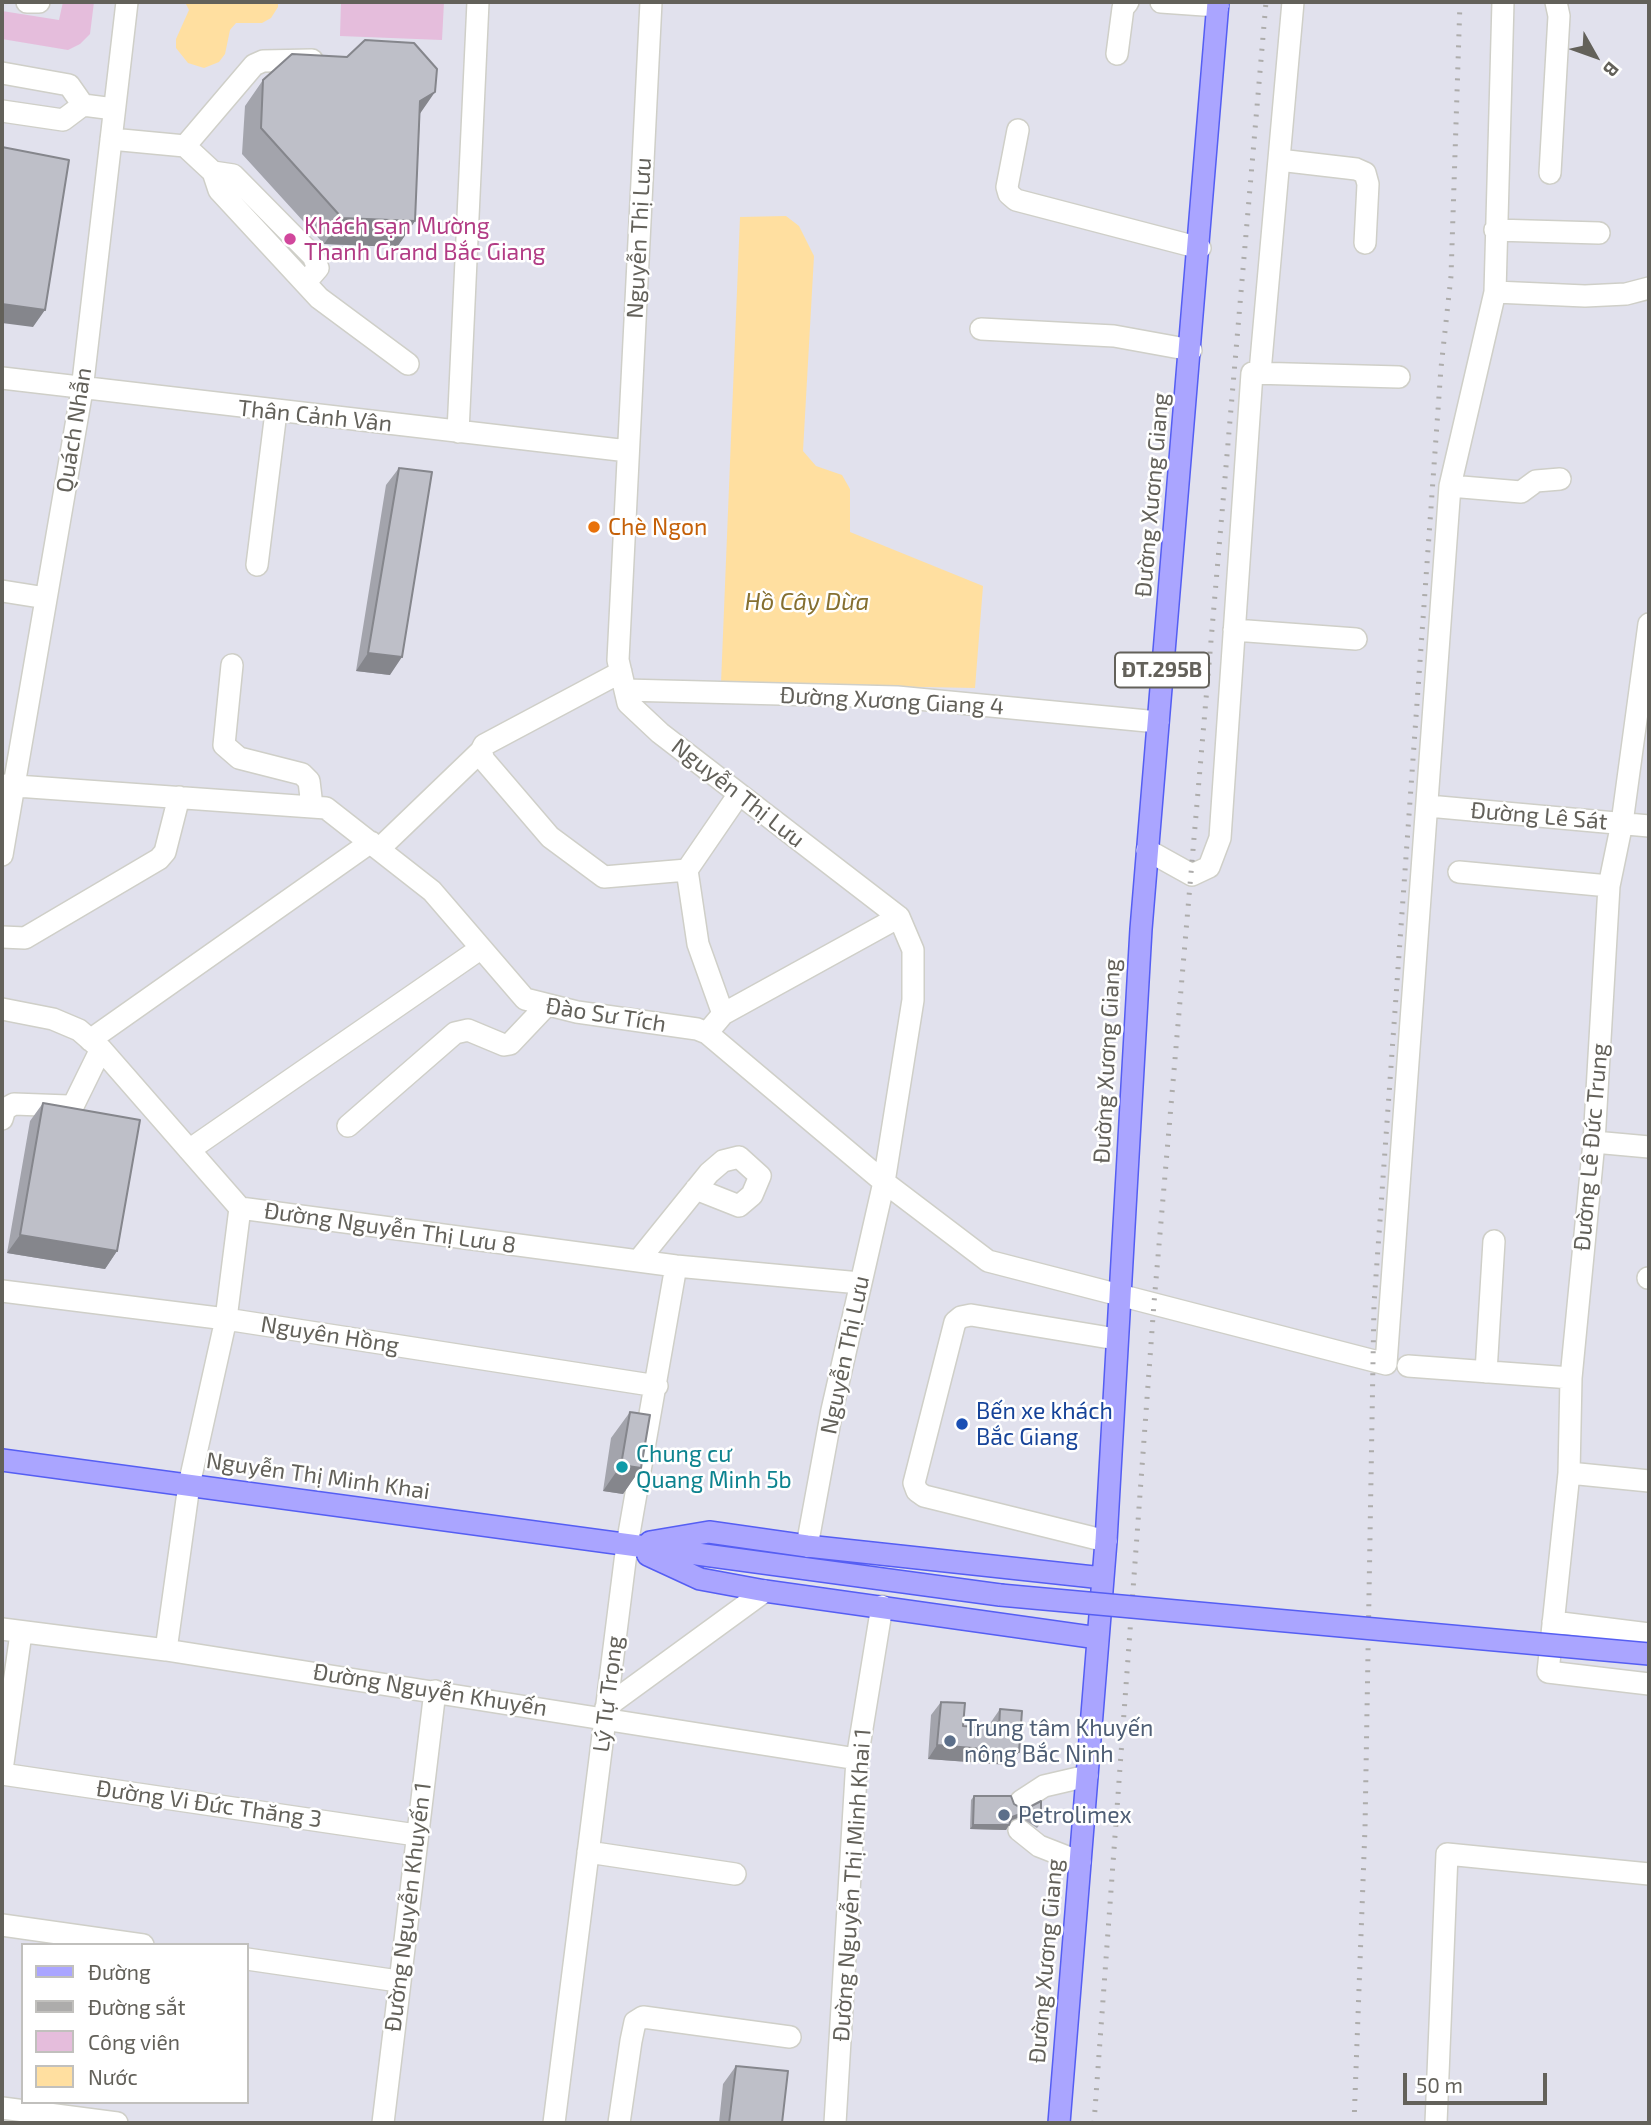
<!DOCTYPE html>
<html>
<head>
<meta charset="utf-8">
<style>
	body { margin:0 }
	#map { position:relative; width:1651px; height:2125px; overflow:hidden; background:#e1e1ed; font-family:"Exo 2",sans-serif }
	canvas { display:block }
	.frame { position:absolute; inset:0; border:4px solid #63615a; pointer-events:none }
	.legend { position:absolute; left:21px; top:1943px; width:228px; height:161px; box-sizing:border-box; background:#fff; border:2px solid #c1c0bd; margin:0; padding:9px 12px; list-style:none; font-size:21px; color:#63615a }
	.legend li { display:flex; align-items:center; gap:14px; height:35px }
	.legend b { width:35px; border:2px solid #c1c0bd }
	.north { position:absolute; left:1560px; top:21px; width:70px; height:70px; -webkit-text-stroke:5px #fff; paint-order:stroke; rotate:130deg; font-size:19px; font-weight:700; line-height:28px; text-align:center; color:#63615a }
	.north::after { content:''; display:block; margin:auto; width:24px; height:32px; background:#63615a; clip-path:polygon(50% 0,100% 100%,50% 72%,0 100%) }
	.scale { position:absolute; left:1403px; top:2073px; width:144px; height:32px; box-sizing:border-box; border:4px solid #63615a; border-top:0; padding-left:9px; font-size:21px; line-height:24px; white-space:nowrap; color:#63615a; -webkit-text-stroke:5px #fff; paint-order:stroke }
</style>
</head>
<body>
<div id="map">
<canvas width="1651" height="2125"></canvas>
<div class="frame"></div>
<ul class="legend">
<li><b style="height:9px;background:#aaa5ff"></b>Đường</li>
<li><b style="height:9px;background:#adacab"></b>Đường sắt</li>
<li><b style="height:19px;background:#e5bddc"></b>Công viên</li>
<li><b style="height:19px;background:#ffdfa0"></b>Nước</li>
</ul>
<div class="north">B</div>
<div class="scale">50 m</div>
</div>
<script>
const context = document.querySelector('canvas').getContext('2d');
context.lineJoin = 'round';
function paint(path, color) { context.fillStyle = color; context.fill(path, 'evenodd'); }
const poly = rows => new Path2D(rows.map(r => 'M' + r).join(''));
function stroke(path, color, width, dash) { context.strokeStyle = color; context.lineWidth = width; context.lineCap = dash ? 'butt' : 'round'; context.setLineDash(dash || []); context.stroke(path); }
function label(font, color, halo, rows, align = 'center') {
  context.font = font + ' "Exo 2",sans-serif'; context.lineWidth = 5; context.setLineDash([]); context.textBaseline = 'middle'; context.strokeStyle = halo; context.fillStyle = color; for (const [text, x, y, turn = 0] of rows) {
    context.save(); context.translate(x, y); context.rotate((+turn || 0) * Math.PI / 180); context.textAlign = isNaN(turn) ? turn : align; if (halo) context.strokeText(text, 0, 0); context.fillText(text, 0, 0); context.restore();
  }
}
paint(poly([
	[63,2,94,2,90,34,80,44,68,50,2,39,2,11,59,20],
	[341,2,444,2,442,40,340,36]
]), '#e5bddc');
paint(poly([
	[185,2,278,2,278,7,271,18,262,23,236,23,230,30,225,54,219,62,204,68,188,63,176,48,176,39,189,10],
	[786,216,799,226,814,256,803,451,816,466,842,475,850,489,850,532,983,586,975,688,721,683,740,217]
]), '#ffdfa0');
const minor = poly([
	[27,2,39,2],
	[651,2,618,660,628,703,660,733,899,917,913,950,913,1000,884,1182,832,1410,807,1546],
	[1161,2,1218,6],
	[1117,54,1123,8,1128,2],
	[2,73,69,85,83,105],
	[2,111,63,120,83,105,114,109],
	[1018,130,1007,187,1009,194,1016,200,1200,248],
	[111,139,185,146,213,172,219,190,319,298,408,364],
	[185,146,254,65,263,61,312,60],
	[1279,160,1356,169,1365,173,1368,184,1365,243],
	[213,172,233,175,313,256,318,268,305,283],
	[1550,173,1559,16,1556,2],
	[1495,230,1599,233],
	[1495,292,1585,296,1626,294,1649,288],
	[981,329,1114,336,1191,350],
	[1260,372,1293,2],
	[2,378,628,451],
	[458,432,478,2],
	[1450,486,1521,492,1536,481,1560,479],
	[257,565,276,412],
	[2,591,46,598],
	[1649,624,1622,823,1609,886,1594,1142,1571,1378,1569,1473,1548,1672,1649,1684],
	[1234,630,1356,639],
	[232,665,224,745,239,758,302,774,309,781,312,806],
	[621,672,484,745,481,751,484,760,550,837,604,877,687,870,739,794],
	[625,690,897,697,1158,722],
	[2,785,326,808,432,891,525,999,577,1012,697,1029,707,1033,884,1182,988,1261,1386,1364,1450,486,1495,292,1503,2],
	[1428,806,1649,826],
	[379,849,481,751],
	[1147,850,1192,875,1209,867,1220,838,1252,373,1399,377],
	[2,855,82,390,127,2],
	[687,870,698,944,723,1014],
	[1459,872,1609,886],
	[2,937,25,938,159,859,165,852,179,797],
	[2,1009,53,1019,79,1030,101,1049,240,1208,676,1266,860,1283],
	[707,1033,723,1014,899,917],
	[90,1040,371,842],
	[2,1119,5,1109,14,1104,68,1106,74,1104,101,1049],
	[348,1126,455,1033,468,1030,504,1045,510,1044,546,1006],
	[1594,1142,1649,1147],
	[189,1150,480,949],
	[638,1261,709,1173,723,1161,739,1157,760,1176,752,1195,739,1206,696,1189],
	[1648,1278,1649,1278],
	[2,1291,226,1319,657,1386],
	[1408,1366,1571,1378],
	[1486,1372,1494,1241],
	[1569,1473,1649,1481],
	[1106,1541,924,1496,917,1491,914,1483,955,1322,961,1317,971,1315,1116,1339],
	[1553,1622,1649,1634],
	[2,1629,166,1650,857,1759],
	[166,1650,189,1485,226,1319,240,1208],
	[606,1707,765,1591],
	[2,1770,21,1633],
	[2,1774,416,1835],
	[1021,1801,1044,1786,1087,1776],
	[1019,1830,1039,1846,1080,1862],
	[588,1852,735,1874],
	[2,1925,143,1945],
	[247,1959,398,1981],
	[2,2108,117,2123],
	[383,2123,435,1691],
	[554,2123,627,1545,676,1266],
	[619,2123,631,2041,635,2022,643,2017,790,2037],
	[835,2123,857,1759,882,1606],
	[1436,2123,1447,1854,1649,1874]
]);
const major = poly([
	[2,1460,1000,1595],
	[650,1542,709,1532,807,1546,1103,1578],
	[648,1555,700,1579,765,1591,1098,1638],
	[1059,2123,1106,1541,1141,929,1218,2]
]);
stroke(minor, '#cfcfc8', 24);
stroke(major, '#555ef3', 24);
stroke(minor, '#fff', 21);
stroke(major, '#aaa5ff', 21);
stroke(poly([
	[1094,2123,1154,1303,1266,2],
	[1354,2123,1365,1828,1374,1304,1441,368,1451,276,1460,2]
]), '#adacab', 5, [2, 9]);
const majorBridge = poly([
	[1000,1595,1649,1654]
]);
stroke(majorBridge, '#555ef3', 24, []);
stroke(majorBridge, '#aaa5ff', 21);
paint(poly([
	[263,80,420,114,415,221,397,247,324,244,242,154,245,106],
	[399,468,390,675,356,671,386,485],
	[43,1103,117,1251,105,1269,7,1253,30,1121],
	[630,1412,641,1468,623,1494,603,1491,611,1438],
	[941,1702,963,1726,990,1728,991,1722,1000,1709,1019,1752,1009,1765,928,1759,931,1715],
	[974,1796,1014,1804,1041,1823,1037,1828,1020,1817,1011,1821,1006,1830,970,1829,971,1800],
	[736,2066,782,2123,719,2123,723,2084]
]), '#a3a4ac');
paint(poly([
	[435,92,417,118,420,101],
	[342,218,415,221,397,247,324,244],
	[2,304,45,310,33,327,2,323],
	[368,653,402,657,390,675,356,671],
	[20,1235,117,1251,105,1269,7,1253],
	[621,1465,641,1468,623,1494,603,1491],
	[937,1745,1019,1752,1009,1765,928,1759],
	[1023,1813,1020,1817,1009,1821,1012,1817],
	[973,1825,1009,1825,1006,1830,970,1829]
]), '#85868c');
const building = poly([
	[365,40,414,43,437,69,435,92,420,101,415,221,342,218,261,128,263,80,292,54,347,57,365,40],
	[2,147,69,160,45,310,2,304,2,147],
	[399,468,432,472,402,657,368,653,399,468],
	[43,1103,140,1120,117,1251,20,1235,43,1103],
	[630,1412,650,1415,641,1468,621,1465,630,1412],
	[941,1702,965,1703,963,1726,999,1729,1000,1709,1022,1711,1019,1752,937,1745,941,1702],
	[974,1796,1011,1796,1014,1804,1024,1810,1041,1801,1041,1823,1023,1813,1012,1817,1009,1825,973,1825,974,1796],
	[736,2066,788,2071,782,2123,729,2123,736,2066]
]);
paint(building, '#bebfc8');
stroke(building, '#85868c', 2);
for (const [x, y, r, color] of [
	[290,239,7,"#d1479c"],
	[594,527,7,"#e8710a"],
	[962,1424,7,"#1a4fb4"],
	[622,1467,7,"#0f9aa8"],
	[950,1741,7,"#5c6f8a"],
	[1004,1815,7,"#5c6f8a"]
]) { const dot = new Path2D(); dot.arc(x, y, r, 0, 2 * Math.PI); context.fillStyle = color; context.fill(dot); stroke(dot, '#fff', 2.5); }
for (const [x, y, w] of [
	[1162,670,94]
]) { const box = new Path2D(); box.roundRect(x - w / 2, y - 17.5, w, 35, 5); context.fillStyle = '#fff'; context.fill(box); stroke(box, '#63615a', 2); }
label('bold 21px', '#63615a', null, [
	["ĐT.295B",1162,670]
]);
label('23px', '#b23c85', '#fff', [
	["Khách sạn Mường",304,226],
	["Thanh Grand Bắc Giang",304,252]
], 'left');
label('23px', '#63615a', '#fff', [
	["Nguyễn Thị Lưu",639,238,-87],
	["Thân Cảnh Vân",315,416,6],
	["Quách Nhẫn",74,430,-81],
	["Đường Xương Giang",1152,495,-85],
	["Đường Xương Giang 4",892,701,3],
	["Nguyễn Thị Lưu",738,793,38],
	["Đường Lê Sát",1539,816,5],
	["Đào Sư Tích",606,1015,9],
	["Đường Xương Giang",1107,1061,-87],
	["Đường Lê Đức Trung",1591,1147,-85],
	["Đường Nguyễn Thị Lưu 8",390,1228,8],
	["Nguyên Hồng",330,1335,9],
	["Nguyễn Thị Lưu",845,1355,-78],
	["Nguyễn Thị Minh Khai",318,1476,8],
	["Đường Nguyễn Khuyến",430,1690,9],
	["Lý Tự Trọng",608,1694,-83],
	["Đường Vi Đức Thăng 3",209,1804,8],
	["Đường Nguyễn Thị Minh Khai 1",852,1885,-86],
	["Đường Nguyễn Khuyến 1",408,1907,-83],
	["Đường Xương Giang",1046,1961,-85]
]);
label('23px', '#c56008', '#fff', [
	["Chè Ngon",608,527]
], 'left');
label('23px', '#164399', '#fff', [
	["Bến xe khách",976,1411],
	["Bắc Giang",976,1437]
], 'left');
label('23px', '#0d838f', '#fff', [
	["Chung cư",636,1454],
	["Quang Minh 5b",636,1480]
], 'left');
label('23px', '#4e5e75', '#fff', [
	["Trung tâm Khuyến",964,1728],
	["nông Bắc Ninh",964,1754],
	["Petrolimex",1018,1815]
], 'left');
label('italic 24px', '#856f30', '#fff', [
	["Hồ Cây Dừa",807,602]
]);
</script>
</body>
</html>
